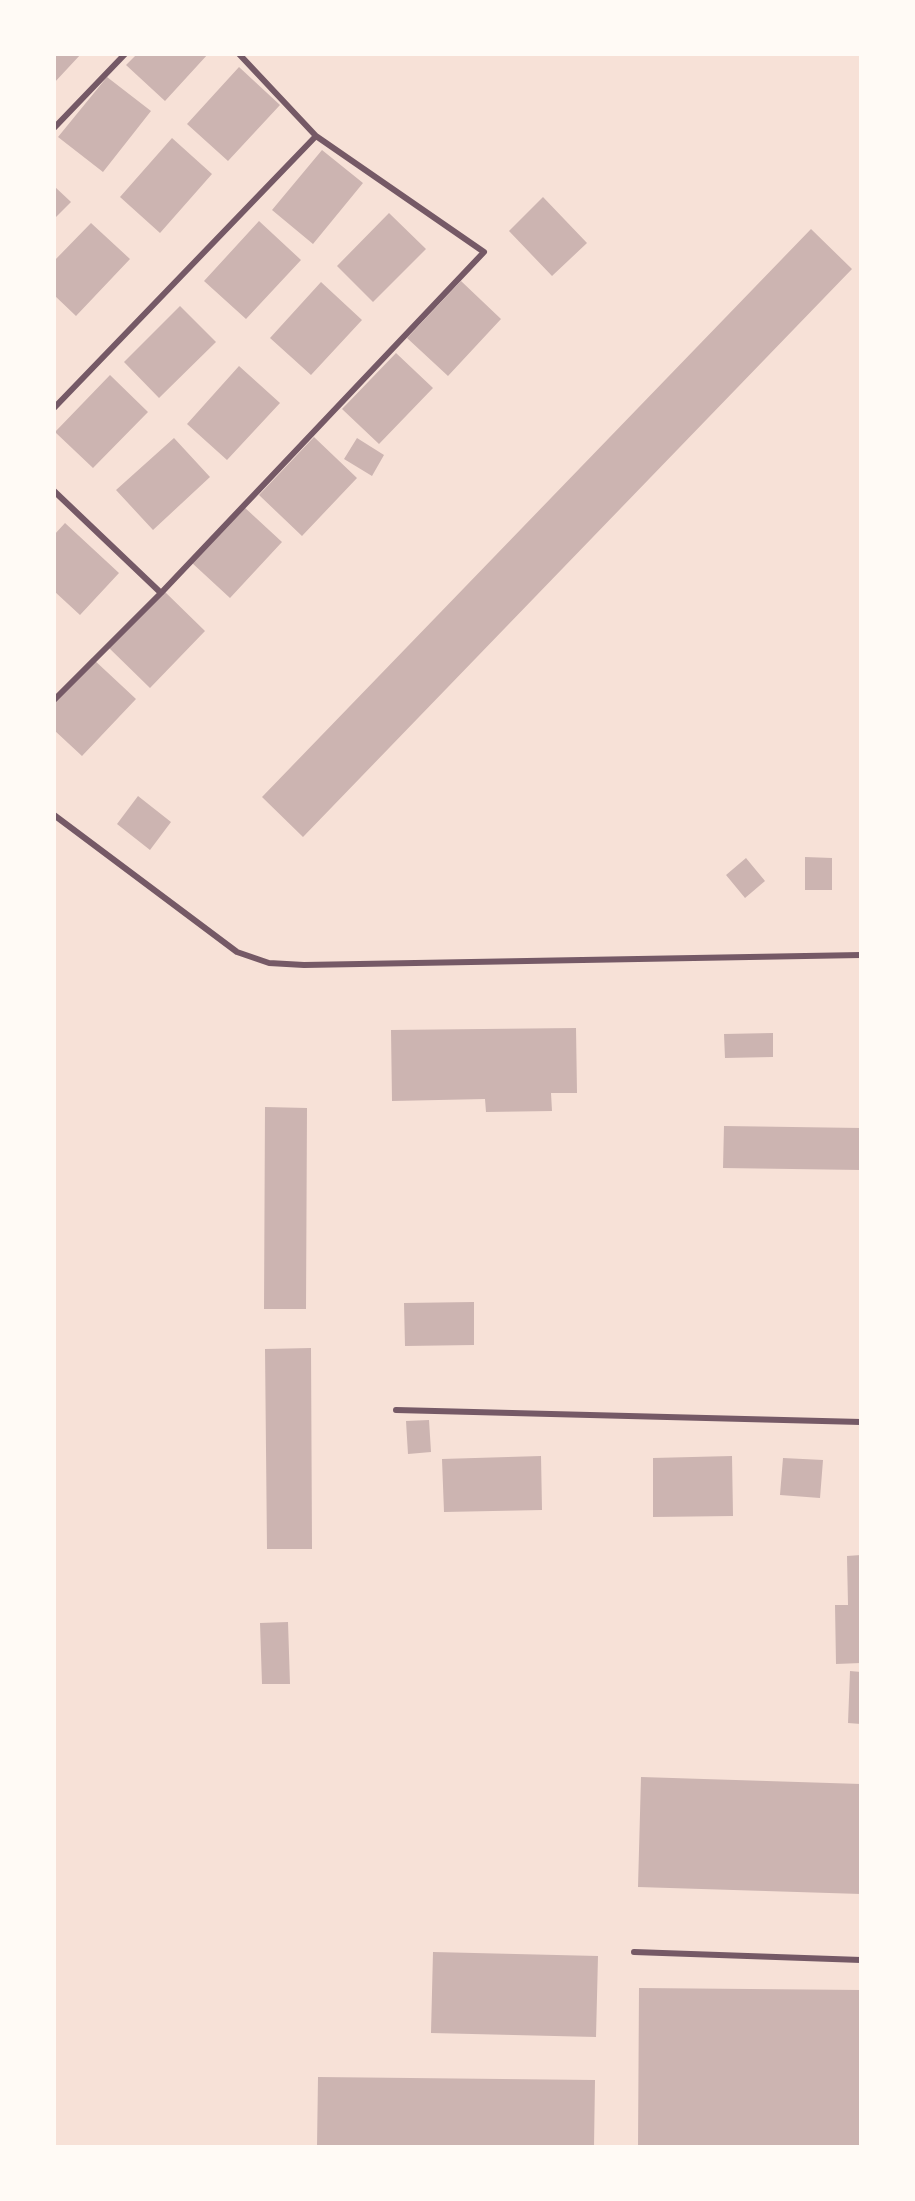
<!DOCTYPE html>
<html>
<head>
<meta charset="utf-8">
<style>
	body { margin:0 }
	#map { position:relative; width:915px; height:2201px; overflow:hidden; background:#f7e1d7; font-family:"Titillium Web",sans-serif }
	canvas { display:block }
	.frame { position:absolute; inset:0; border:56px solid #fffaf5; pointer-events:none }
</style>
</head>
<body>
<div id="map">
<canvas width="915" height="2201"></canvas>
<div class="frame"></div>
</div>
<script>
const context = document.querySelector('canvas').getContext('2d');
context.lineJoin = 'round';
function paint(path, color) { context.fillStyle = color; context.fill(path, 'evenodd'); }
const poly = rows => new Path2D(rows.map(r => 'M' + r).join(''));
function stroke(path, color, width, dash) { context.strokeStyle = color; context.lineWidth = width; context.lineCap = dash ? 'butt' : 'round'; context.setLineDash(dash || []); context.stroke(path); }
paint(poly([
	[54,54,81,54,54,83],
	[137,54,208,54,165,101,126,65],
	[239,67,280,105,228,161,187,124],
	[107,77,151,111,103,172,58,137],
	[172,138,212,174,160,233,120,197],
	[322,150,363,183,313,244,272,210],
	[54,186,71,202,54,219],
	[543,197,587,243,552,276,509,231],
	[389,213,426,249,373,302,337,266],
	[259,221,301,260,246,319,204,281],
	[91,223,130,259,76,316,54,295,54,261],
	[811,229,852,269,303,837,262,797],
	[461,281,501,319,448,376,407,338],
	[321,282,362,320,311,375,270,338],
	[180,306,216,342,159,398,124,362],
	[396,353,433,388,379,444,342,409],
	[239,366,280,403,227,460,187,424],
	[110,375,148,412,93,468,55,432],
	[314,437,357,478,302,536,259,495],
	[174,438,210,477,153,530,116,490],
	[357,438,384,455,372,476,344,459],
	[243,506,282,542,230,598,191,562],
	[65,523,119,573,80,615,54,591,54,535],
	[162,589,205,631,150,688,107,646],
	[92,658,136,699,82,756,54,730,54,698],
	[138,796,171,822,150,850,117,824],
	[805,857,832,858,832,890,805,890],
	[746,858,765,881,745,898,726,875],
	[576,1028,577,1093,551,1093,552,1111,486,1112,485,1099,392,1101,391,1030],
	[773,1033,773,1057,725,1058,724,1034],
	[265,1107,307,1108,306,1309,264,1309],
	[724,1126,861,1128,861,1170,723,1168],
	[474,1302,474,1345,405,1346,404,1303],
	[311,1348,312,1549,267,1549,265,1349],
	[429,1420,431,1452,408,1454,406,1421],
	[541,1456,542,1510,444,1512,442,1459],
	[732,1456,733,1516,653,1517,653,1458],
	[783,1458,823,1460,820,1498,780,1495],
	[861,1555,861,1663,836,1664,835,1605,848,1605,847,1556],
	[288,1622,290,1684,262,1684,260,1623],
	[850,1671,861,1672,861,1724,848,1723],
	[641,1777,861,1784,861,1894,638,1887],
	[433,1952,598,1956,596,2037,431,2033],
	[639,1988,861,1990,861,2147,638,2147],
	[318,2077,595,2080,594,2147,317,2147]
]), '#ccb4b1');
stroke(poly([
	[54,128,125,54],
	[54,408,316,136],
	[54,491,161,593],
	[54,700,161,593,484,252,316,136,239,54],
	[54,815,237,952,269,963,304,965,861,955],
	[396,1410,861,1422],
	[634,1952,861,1960]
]), '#755966', 6);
</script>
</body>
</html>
